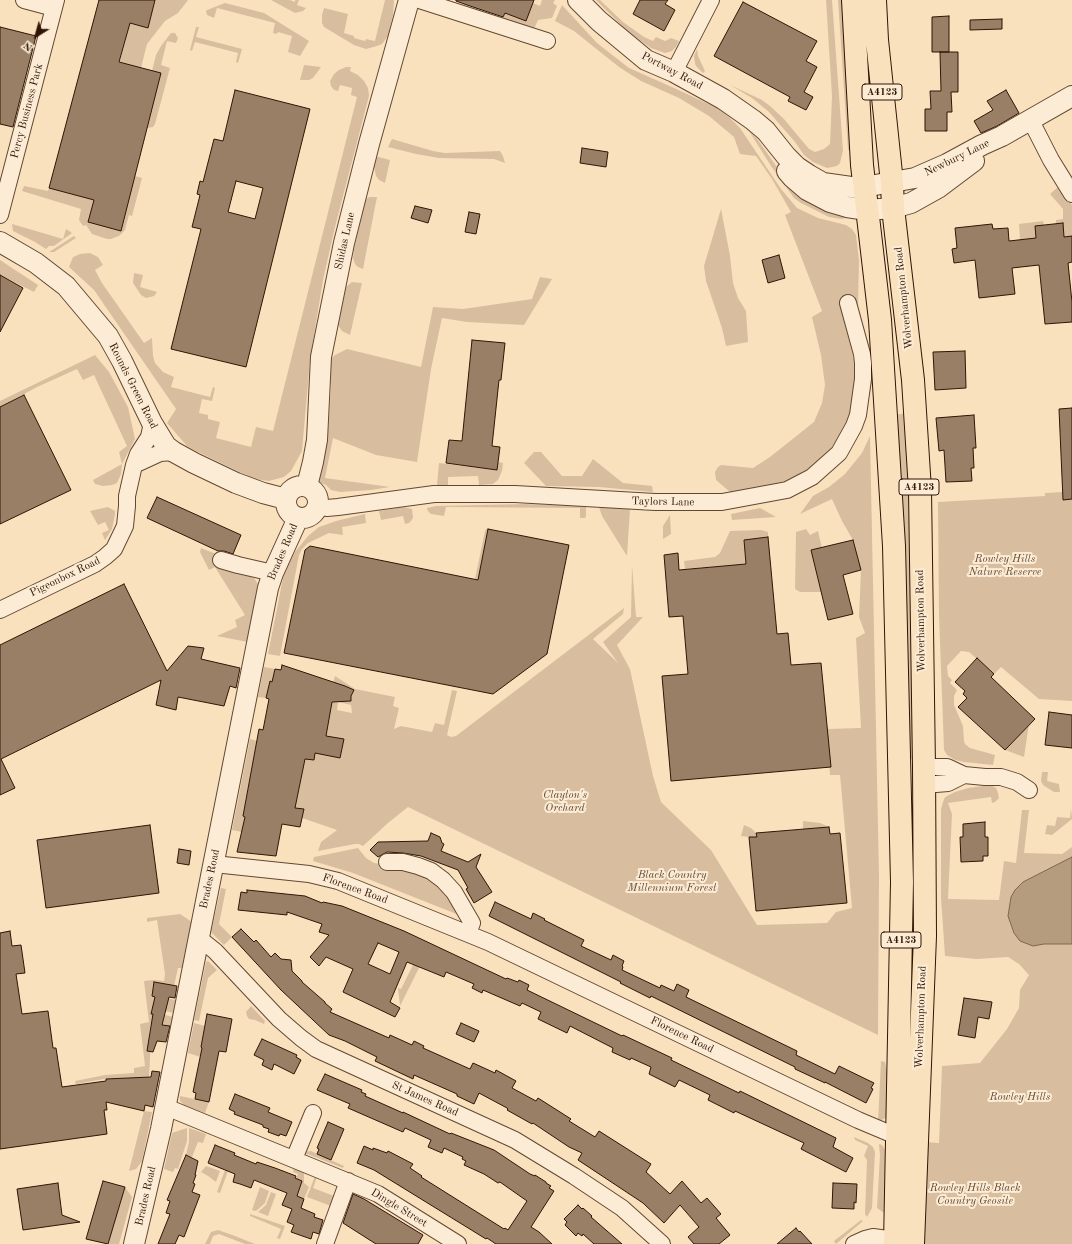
<!DOCTYPE html>
<html>
<head>
<meta charset="utf-8">
<style>
	body { margin:0 }
	#map { position:relative; width:1072px; height:1244px; overflow:hidden; background:#fae1be; font-family:"Old Standard TT",serif }
	canvas { display:block }
	.north { position:absolute; left:16px; top:16px; width:40px; height:40px; -webkit-text-stroke:3px #fcecd5; paint-order:stroke; rotate:217deg; font-size:11px; font-weight:700; line-height:16px; text-align:center; color:#301504 }
	.north::after { content:''; display:block; margin:auto; width:14px; height:18px; background:#301504; clip-path:polygon(50% 0,100% 100%,50% 72%,0 100%) }
</style>
</head>
<body>
<div id="map">
<canvas width="1072" height="1244"></canvas>
<div class="north">N</div>
</div>
<script>
const context = document.querySelector('canvas').getContext('2d');
context.lineJoin = 'round';
function paint(path, color) { context.fillStyle = color; context.fill(path, 'evenodd'); }
const poly = rows => new Path2D(rows.map(r => 'M' + r).join(''));
function stroke(path, color, width, dash) { context.strokeStyle = color; context.lineWidth = width; context.lineCap = dash ? 'butt' : 'round'; context.setLineDash(dash || []); context.stroke(path); }
function label(font, color, halo, rows, align = 'center') {
  context.font = font + ' "Old Standard TT",serif'; context.lineWidth = 4; context.setLineDash([]); context.textBaseline = 'middle'; context.strokeStyle = halo; context.fillStyle = color; for (const [text, x, y, turn = 0] of rows) {
    context.save(); context.translate(x, y); context.rotate((+turn || 0) * Math.PI / 180); context.textAlign = isNaN(turn) ? turn : align; if (halo) context.strokeText(text, 0, 0); context.fillText(text, 0, 0); context.restore();
  }
}
paint(poly([
	[155,0,188,0,178,13,165,21,147,44,141,68,129,65,89,222,121,230,135,176,142,178,132,216,129,215,125,230,119,236,111,239,107,239,92,234,86,225,83,226,79,220,81,209,22,191,24,186,48,191,49,188,84,197,130,23,148,28],
	[271,0,290,0,295,2,295,0,299,0,297,5,306,8,303,11,295,13],
	[385,0,394,0,393,15,388,36,382,44,377,46,366,49,354,45,324,27,322,23,322,15,324,8,348,14,344,33,354,36,354,38,365,41,366,39,375,41],
	[542,0,555,0,553,3,557,6,552,18,538,20,534,29,502,18,505,13,526,21,533,3,540,6],
	[596,0,600,0,623,22,644,37,653,41,656,37,665,41,671,38,679,41,676,47,672,51,665,53,651,48,629,33],
	[826,0,832,0,843,150,840,163,837,166,827,168,813,162,804,155,795,142,769,112,752,98,730,85,762,100,770,106,784,119,809,149,815,152,824,149,830,144,832,96],
	[838,0,848,0,858,149,848,150],
	[225,3,264,13,309,41,300,56,288,52,292,36,278,32,277,34,273,33,275,23,217,8,214,18,207,15,206,11,207,10],
	[562,5,597,43,629,68,674,88,717,108,729,117,740,128,781,189,797,208,818,218,846,225,852,229,856,235,859,261,858,308,859,321,862,337,872,368,873,383,867,387,851,299,839,302,855,364,856,398,851,419,834,450,811,470,795,480,741,493,730,492,716,480,715,472,718,467,721,465,753,468,770,457,814,422,822,403,825,385,821,355,812,317,822,311,785,215,791,212,772,179,756,156,740,154,734,137,709,116,679,98,641,81,619,67,574,31,555,21],
	[196,27,199,27,196,37,242,49,238,63,236,62,238,53,195,42,192,51,190,50],
	[171,33,175,33,178,38,176,43,167,41,161,65,170,68,155,124,153,127,147,128,161,73,152,71,156,55,161,46],
	[697,49,698,56,705,71,703,73,696,66,695,63,694,56],
	[304,65,321,67,313,78,309,80,300,80],
	[346,67,351,67,350,71,358,75,364,81,368,88,369,96,335,227,323,280,310,360,302,451,291,471,284,477,269,481,254,479,194,450,187,446,167,423,176,409,94,290,69,267,73,257,80,254,90,253,98,257,103,265,95,270,102,283,144,343,152,338,153,356,155,363,163,372,174,377,171,387,210,397,213,387,215,388,212,401,202,399,199,413,208,415,208,419,220,422,216,438,251,447,256,427,273,431,357,97,351,95,352,88,340,85,338,91,334,90,331,86,330,81,334,74,339,70],
	[749,131,758,140,781,173,848,215,846,218,841,219,829,217,801,203,794,198,771,166],
	[392,139,433,151,445,153,500,151,503,156,505,163,494,159,439,158,416,154,388,147],
	[375,156,390,160,385,183,379,180,376,176,374,167],
	[1058,187,1072,205,1072,236,1064,237,1056,224,1056,220,1063,219,1063,209,1050,194],
	[370,197,377,197,363,269,358,267,355,264,353,258,354,249,365,202,367,198],
	[721,209,730,256,733,283,738,298,746,311,748,342,726,346,722,328,706,281,704,266],
	[1043,221,1044,225,1036,238,1020,240,1019,224],
	[12,224,63,239,66,229,72,233,54,246,49,246,46,249,35,242,13,231],
	[74,236,76,238,54,252,49,252],
	[0,260,38,285,34,292,0,275],
	[134,273,143,275,140,287,157,292,154,296,146,298,141,295,133,283],
	[540,277,552,279,524,325,467,322,442,318,431,369,417,462,376,455,333,438,325,478,390,487,371,490,340,492,331,490,326,485,319,482,328,431,331,387,329,369,330,360,335,355,347,349,421,367,433,307,463,309,532,299],
	[352,282,362,283,350,335,342,331,338,325,346,287],
	[95,355,109,372,128,407,135,439,122,464,121,474,117,483,112,485,103,486,95,484,93,480,122,464,119,452,127,446,94,375,83,380,77,369,37,387,0,407,0,401],
	[907,413,916,767,909,755,894,415],
	[870,436,879,876,878,1035,408,807,388,823,363,846,359,844,355,844,318,851,321,842,337,830,302,818,304,809,295,808,305,759,314,760,317,743,335,676,355,689,395,697,393,706,399,708,394,729,401,726,432,732,435,723,444,725,452,690,457,691,447,735,451,737,456,736,624,608,623,614,593,639,618,663,603,642,631,617,632,565,636,617,643,617,617,645,630,669,653,776,661,802,711,850,757,925,827,923,836,912,852,908,840,775,830,775,827,729,861,728,856,638,865,633,859,617,861,570,853,540,842,521,832,499,800,514,813,496,829,487,845,474,862,453],
	[338,702,351,705,352,713,337,710],
	[332,737,344,739,340,758,329,756],
	[534,452,541,452,562,476,582,476,593,459,623,483,652,486,653,492,599,487,546,486,524,463],
	[498,462,503,463,502,471,498,480,493,484,479,485,478,476,448,477,448,488,437,485,439,463,497,470],
	[1062,481,1072,481,1072,701,1039,699,1001,667,994,674,969,652,961,651,947,666,948,676,952,680,950,683,957,690,954,696,954,705,963,726,964,741,965,744,970,748,995,755,993,765,964,762,955,760,947,755,944,750,939,616,938,502,1045,496,1045,493,1063,492],
	[526,504,586,506,586,516,585,518,580,518,580,508,446,507,444,516,431,514,428,511,427,508,436,506],
	[108,507,115,511,115,514,112,529,105,540,102,533,109,530,105,522,98,525,90,511],
	[403,507,412,509,413,518,411,521,409,523,405,524,403,516,381,520,379,511],
	[599,507,630,509,627,556,602,516],
	[760,508,776,517,732,520,731,514],
	[365,514,366,523,342,527,343,535,329,533,308,543,302,549,299,555,280,656,268,654,284,573,295,552,308,536,319,527,336,521],
	[670,515,671,534,663,539,663,526],
	[486,529,488,529,478,580,475,579,485,531],
	[806,529,810,535,818,531,822,548,811,550,821,592,800,592,795,589,796,532],
	[761,530,768,532,768,537,744,540,746,564,685,569,684,561,715,557,720,553,730,531],
	[201,548,216,554,243,573,254,578,258,584,260,590,248,642,217,636,237,627,235,620,245,615,215,567,209,570,200,552],
	[264,667,275,669,272,682,270,681,266,698,258,697],
	[1029,724,1024,757,1005,750],
	[250,739,257,741,243,816,245,817,242,832,232,830],
	[1042,772,1048,772,1047,781,1059,784,1060,792,1054,792,1043,785,1041,781],
	[991,785,996,788,998,793,999,798,995,802,992,803,991,797,948,803,952,814,948,899,999,900,1004,861,1016,863,1022,810,1029,810,1024,853,1062,854,1072,847,1072,1244,922,1244,924,1142,939,1143,942,1066,980,1063,1007,1029,1019,1008,1020,990,1029,975,1019,964,1008,957,977,959,945,956,941,898,941,809,943,802,945,797,955,792,968,788],
	[1071,808,1072,819,1052,835,1045,834,1047,825,1055,826,1057,817,1070,818],
	[803,821,820,823,829,827,803,829],
	[744,825,751,828,756,833,757,837,749,837,741,836],
	[358,848,366,858,374,863,402,866,440,882,459,915,353,873,313,861,314,857,319,856],
	[221,888,226,889,219,924,232,937,224,945,211,932],
	[180,914,192,922,182,968,178,968,174,986,154,982,152,996,176,1000,174,1013,152,1008,151,1014,164,1017,165,1015,173,1017,171,1026,151,1024,149,1036,151,1040,149,1077,104,1079,76,1084,75,1081,105,1075,134,1073,134,1068,145,1066,140,1024,149,1022,144,981,153,980,164,981,165,974,157,920,147,922,147,918],
	[419,953,425,956,400,1006,398,988,401,989],
	[208,961,217,970,208,978,199,1021,194,1020,206,962],
	[251,1006,265,1021,264,1024,255,1020,249,1019,247,1016,246,1012],
	[194,1023,205,1026,201,1047,209,1049,207,1059,188,1053],
	[881,1061,885,1062,891,1092,887,1117,878,1122],
	[180,1096,209,1102,205,1113,184,1105,180,1101],
	[144,1111,152,1112,142,1161,136,1169,129,1171],
	[187,1128,187,1141,178,1169,175,1168,173,1172,164,1169,172,1133],
	[189,1128,206,1134,203,1143,198,1142,192,1157,186,1155,189,1142],
	[854,1137,868,1143,873,1147,875,1152,872,1208,867,1217,865,1214,867,1160,864,1156,868,1146,855,1140],
	[879,1144,882,1145,886,1151,887,1215,877,1208,880,1155],
	[311,1151,344,1166,343,1168,302,1152],
	[206,1166,220,1171,216,1182,208,1176,201,1172],
	[294,1168,304,1172,304,1183,309,1187,304,1199,297,1196,302,1181,296,1179,298,1174,293,1172],
	[225,1170,228,1171,220,1193,217,1192],
	[315,1176,317,1177,313,1188,334,1196,331,1206,307,1197],
	[125,1187,132,1197,119,1244,108,1244],
	[260,1187,269,1191,265,1203,256,1211,252,1210],
	[271,1192,276,1194,268,1216,258,1212,266,1205],
	[250,1214,285,1226,280,1239,277,1238,281,1229,250,1216],
	[861,1220,863,1221,836,1244,834,1241],
	[218,1230,235,1236,255,1244,245,1244,219,1234,213,1236,210,1244,205,1244,211,1232]
]), '#d8be9e');
const water = poly([
	[1072,857,1072,944,1044,944,1033,946,1020,941,1014,933,1008,916,1011,897,1015,890,1023,882,1072,857]
]);
paint(water, '#b59c7f');
stroke(water, '#80664e', 1);
const building = poly([
	[99,0,155,0,148,28,130,23,119,62,161,73,121,231,88,222,94,200,49,188,99,0],
	[456,0,534,0,526,21,505,13,503,17,470,6,456,1,456,0],
	[640,0,668,0,665,4,675,10,664,31,633,14,640,0],
	[743,2,817,41,806,61,817,67,804,92,813,97,806,110,788,101,790,97,714,56,743,2],
	[949,16,949,52,932,52,932,17,949,16],
	[1002,19,1002,29,970,30,970,20,1002,19],
	[0,27,36,36,13,127,0,124,0,27],
	[940,52,958,52,958,92,951,92,952,112,947,112,947,131,925,131,925,109,931,109,930,91,941,91,940,52],
	[235,90,310,109,246,367,171,349,201,229,192,227,200,195,197,194,200,181,203,182,214,139,223,141,235,90],
	[236,181,263,188,255,219,228,212,236,181],
	[1006,90,1019,113,997,126,981,133,974,121,993,110,987,101,1006,90],
	[582,148,608,152,606,167,580,163,582,148],
	[415,206,432,210,428,223,411,218,415,206],
	[469,212,480,214,476,234,465,232,469,212],
	[1063,223,1064,237,1072,236,1072,262,1068,263,1072,302,1072,322,1045,324,1039,265,1012,268,1015,294,979,298,975,260,954,263,952,249,957,248,955,228,992,224,993,229,1008,228,1009,241,1036,238,1035,226,1063,223],
	[779,255,785,278,768,283,762,260,779,255],
	[0,275,23,288,0,332,0,275],
	[472,340,505,343,501,380,499,380,492,446,500,447,497,470,446,463,449,440,462,441,472,340],
	[965,351,966,388,935,390,933,352,965,351],
	[24,395,71,490,0,524,0,407,24,395],
	[1072,408,1072,499,1063,500,1059,409,1072,408],
	[974,415,976,448,973,448,974,468,971,468,972,481,946,482,944,450,939,451,936,418,974,415],
	[157,497,241,535,233,554,224,551,218,551,147,518,157,497],
	[488,529,569,545,547,654,493,694,284,653,305,550,310,546,478,580,488,529],
	[768,537,777,634,788,633,791,665,821,663,831,767,671,781,662,676,688,674,683,616,669,617,664,555,678,553,679,570,746,564,744,540,768,537],
	[853,540,861,570,843,575,853,614,828,620,811,550,853,540],
	[124,584,167,671,188,646,204,648,201,659,240,668,236,688,230,686,224,706,178,697,176,710,156,705,161,680,1,759,15,788,0,795,0,645,124,584],
	[977,658,994,674,991,677,1035,719,1005,750,958,707,967,698,963,694,965,691,955,682,977,658],
	[282,665,345,686,354,690,351,696,351,701,332,702,326,736,344,739,340,758,315,753,314,760,305,759,295,808,304,809,300,827,282,824,276,856,237,852,245,817,243,816,259,729,263,730,269,699,266,698,270,681,272,682,275,669,281,670,282,665],
	[1049,712,1072,715,1072,748,1045,745,1049,712],
	[985,822,985,837,988,837,988,856,983,856,983,861,961,862,960,837,963,837,963,824,985,822],
	[150,825,159,893,46,908,37,840,150,825],
	[829,827,830,834,840,833,847,903,756,911,749,837,757,837,756,833,829,827],
	[431,833,440,837,442,843,444,844,441,851,468,862,481,854,476,867,492,892,474,903,466,889,468,888,458,870,421,856,403,853,387,852,378,857,370,850,378,842,428,841,431,833],
	[179,849,191,851,189,865,177,863,179,849],
	[247,890,305,896,322,903,323,902,342,906,404,931,506,979,507,978,518,982,519,980,529,985,527,990,622,1036,623,1035,672,1058,671,1060,739,1093,740,1091,836,1138,833,1147,853,1158,846,1172,801,1149,804,1143,735,1111,734,1113,708,1100,710,1095,679,1080,675,1087,649,1074,651,1067,631,1058,630,1060,612,1052,613,1048,570,1026,567,1033,538,1019,541,1012,522,1003,520,1006,483,990,482,993,472,988,474,984,446,972,444,977,407,962,390,1002,400,1008,395,1017,343,992,353,969,326,957,319,966,310,957,329,935,319,932,322,924,287,912,287,915,238,910,241,892,247,893,247,890],
	[378,943,399,952,390,974,368,964,378,943],
	[495,902,531,919,533,913,545,919,544,920,584,940,581,946,611,960,613,955,624,961,622,966,623,967,622,970,660,988,661,985,674,991,677,984,689,990,686,997,797,1051,796,1055,835,1074,839,1066,874,1083,871,1088,873,1089,866,1103,825,1082,825,1083,795,1069,795,1067,732,1036,651,996,650,998,620,983,621,982,489,916,495,902],
	[241,929,254,942,256,940,271,957,275,953,281,959,291,960,292,971,302,981,302,982,325,1002,325,1003,332,1009,330,1012,389,1038,390,1035,412,1045,414,1041,424,1046,423,1048,470,1069,473,1063,495,1073,496,1070,516,1081,512,1088,536,1101,538,1098,571,1119,569,1121,595,1137,599,1131,651,1164,646,1172,670,1194,682,1181,701,1203,707,1198,721,1214,716,1218,730,1235,719,1244,694,1244,688,1237,699,1227,680,1205,664,1223,643,1203,578,1160,582,1153,569,1147,533,1123,532,1124,507,1110,508,1109,507,1108,479,1093,474,1104,457,1096,457,1094,414,1075,413,1079,375,1061,377,1057,345,1041,329,1035,281,990,232,937,241,929],
	[10,931,12,946,21,945,25,973,16,974,22,1014,48,1011,53,1048,56,1048,62,1087,106,1081,106,1079,151,1077,152,1071,160,1072,153,1107,145,1105,144,1111,106,1102,107,1110,104,1110,107,1134,0,1149,0,933,10,931],
	[154,982,177,986,175,998,169,997,162,1025,170,1026,166,1042,157,1041,153,1052,147,1051,153,1014,151,1014,155,997,152,996,154,982],
	[964,998,992,1002,989,1019,978,1017,975,1038,958,1035,964,998],
	[207,1014,232,1019,226,1052,219,1051,209,1102,195,1099,196,1093,193,1092,202,1048,201,1047,207,1014],
	[461,1023,479,1031,474,1042,456,1034,461,1023],
	[262,1039,297,1055,296,1057,301,1060,294,1074,274,1064,272,1070,262,1065,264,1060,254,1055,262,1039],
	[325,1074,362,1090,361,1092,366,1094,365,1096,403,1113,403,1112,450,1134,451,1133,494,1150,530,1174,535,1176,535,1175,546,1182,546,1183,551,1186,549,1188,554,1191,531,1227,539,1232,552,1244,496,1244,487,1238,486,1239,374,1170,357,1163,364,1146,373,1150,373,1148,387,1153,388,1151,413,1164,410,1168,422,1176,421,1177,504,1229,505,1228,508,1230,527,1201,500,1182,498,1183,484,1174,464,1165,466,1161,462,1159,463,1157,444,1148,442,1153,428,1147,431,1140,405,1128,403,1132,348,1108,350,1104,317,1090,325,1074],
	[235,1094,270,1108,268,1112,292,1122,286,1136,280,1134,279,1136,268,1132,269,1129,263,1127,263,1125,234,1114,235,1112,229,1109,235,1094],
	[328,1122,344,1129,331,1160,317,1154,319,1149,317,1148,328,1122],
	[215,1145,235,1153,234,1155,256,1164,257,1162,275,1168,296,1176,295,1178,302,1181,297,1196,304,1199,301,1208,315,1214,314,1217,323,1220,319,1234,313,1232,311,1239,291,1232,294,1225,287,1222,292,1209,282,1205,287,1193,254,1180,251,1188,240,1184,233,1182,235,1174,208,1163,215,1145],
	[186,1155,198,1161,195,1175,196,1175,193,1183,195,1184,192,1192,200,1195,184,1237,179,1235,175,1244,158,1244,170,1214,166,1213,170,1201,167,1200,186,1155],
	[103,1181,125,1187,108,1244,86,1239,103,1181],
	[58,1183,62,1215,80,1222,23,1230,17,1189,58,1183],
	[833,1183,857,1184,856,1203,854,1202,854,1209,832,1208,833,1183],
	[353,1194,364,1199,423,1235,418,1244,376,1244,343,1223,353,1194],
	[578,1205,582,1209,583,1208,592,1216,591,1217,622,1244,594,1244,583,1234,582,1236,578,1233,576,1236,565,1225,567,1222,564,1219,578,1205],
	[796,1228,799,1232,800,1231,812,1244,777,1244,796,1228]
]);
paint(building, '#997f65');
stroke(building, '#301504', 1);
const minor = poly([
	[24,0,54,8],
	[419,0,547,41],
	[674,72,711,0],
	[1030,119,1051,160,1072,194],
	[0,215,56,0],
	[134,465,160,453,174,452],
	[318,506,327,508,338,507,434,494,515,494,655,502,722,502,787,490,812,477,839,453,854,426,858,415,863,379,863,363,862,354,848,303],
	[221,560,238,565,273,573],
	[0,610,95,564,105,557,114,549,125,526,127,506,127,496,134,465,138,454,149,437,152,423],
	[924,767,947,767,964,775,985,777,1001,777,1017,782,1029,790],
	[924,785,948,783,964,775],
	[387,862,403,862,418,866,431,871,443,880,454,892,472,923,468,933],
	[214,864,309,874,338,881,488,942,858,1120,896,1136],
	[198,942,205,943,215,951,279,1019,301,1038,316,1049,515,1140,574,1176,622,1208,662,1244],
	[166,1107,378,1194,458,1244],
	[294,1159,313,1113],
	[325,1244,348,1181],
	[854,1244,865,1239,873,1237,895,1240]
]);
const tertiary = poly([
	[578,0,599,21,646,60,674,72,723,99,753,120,766,131,786,156,797,167,809,175,823,183,858,188,915,178,947,164,982,145,1002,136,1072,96],
	[787,171,793,178,807,190,830,202,847,207,867,210,893,208,911,203,938,188,974,161],
	[0,242,36,263,66,286,108,336,122,361,152,423,166,446,174,452,194,463,236,483,263,493,286,499],
	'286 502a16 16 0 1 1 32 0a16 16 0 1 1-32 0Z',
	[307,486,313,462,317,440,321,357,344,243,369,144,409,0],
	[134,1244,161,1129,268,588,273,573,298,518]
]);
const trunk = poly([
	[853,0,862,165,880,320,894,546,902,882,895,1244],
	[875,0,877,40,892,183,893,208,913,380,920,490,924,767,925,936,913,1244]
]);
stroke(minor, '#624832', 18);
stroke(tertiary, '#624832', 22);
stroke(trunk, '#301504', 24);
stroke(minor, '#fcecd5', 16);
stroke(tertiary, '#fcecd5', 20);
stroke(trunk, '#fae1be', 22);
for (const [x, y, w] of [
	[882,92,40],
	[919,487,40],
	[901,940,40]
]) { const box = new Path2D(); box.roundRect(x - w / 2, y - 8, w, 16, 3); context.fillStyle = '#fcecd5'; context.fill(box); stroke(box, '#301504', 1); }
label('bold 10px', '#301504', null, [
	["A4123",882,92],
	["A4123",919,487],
	["A4123",901,940]
]);
label('11px', '#301504', '#fcecd5', [
	["Portway Road",672,71,28],
	["Percy Business Park",27,111,-75],
	["Newbury Lane",957,158,-26],
	["Shidas Lane",345,241,-77],
	["Wolverhampton Road",904,298,-96],
	["Rounds Green Road",133,386,63],
	["Taylors Lane",663,502,1],
	["Brades Road",283,552,-67],
	["Pigeonbox Road",65,577,-26],
	["Wolverhampton Road",921,621,-91],
	["Brades Road",210,879,-78],
	["Florence Road",355,889,20],
	["Wolverhampton Road",921,1017,-88],
	["Florence Road",682,1035,26],
	["St James Road",425,1099,24],
	["Brades Road",146,1196,-77],
	["Dingle Street",399,1208,31]
]);
label('italic 11px', '#624832', '#fcecd5', [
	["Rowley Hills",1005,559],
	["Nature Reserve",1005,572],
	["Clayton's",565,795],
	["Orchard",565,808],
	["Black Country",672,875],
	["Millennium Forest",672,888],
	["Rowley Hills",1020,1097],
	["Rowley Hills Black",975,1188],
	["Country Geosite",975,1201]
]);
</script>
</body>
</html>
